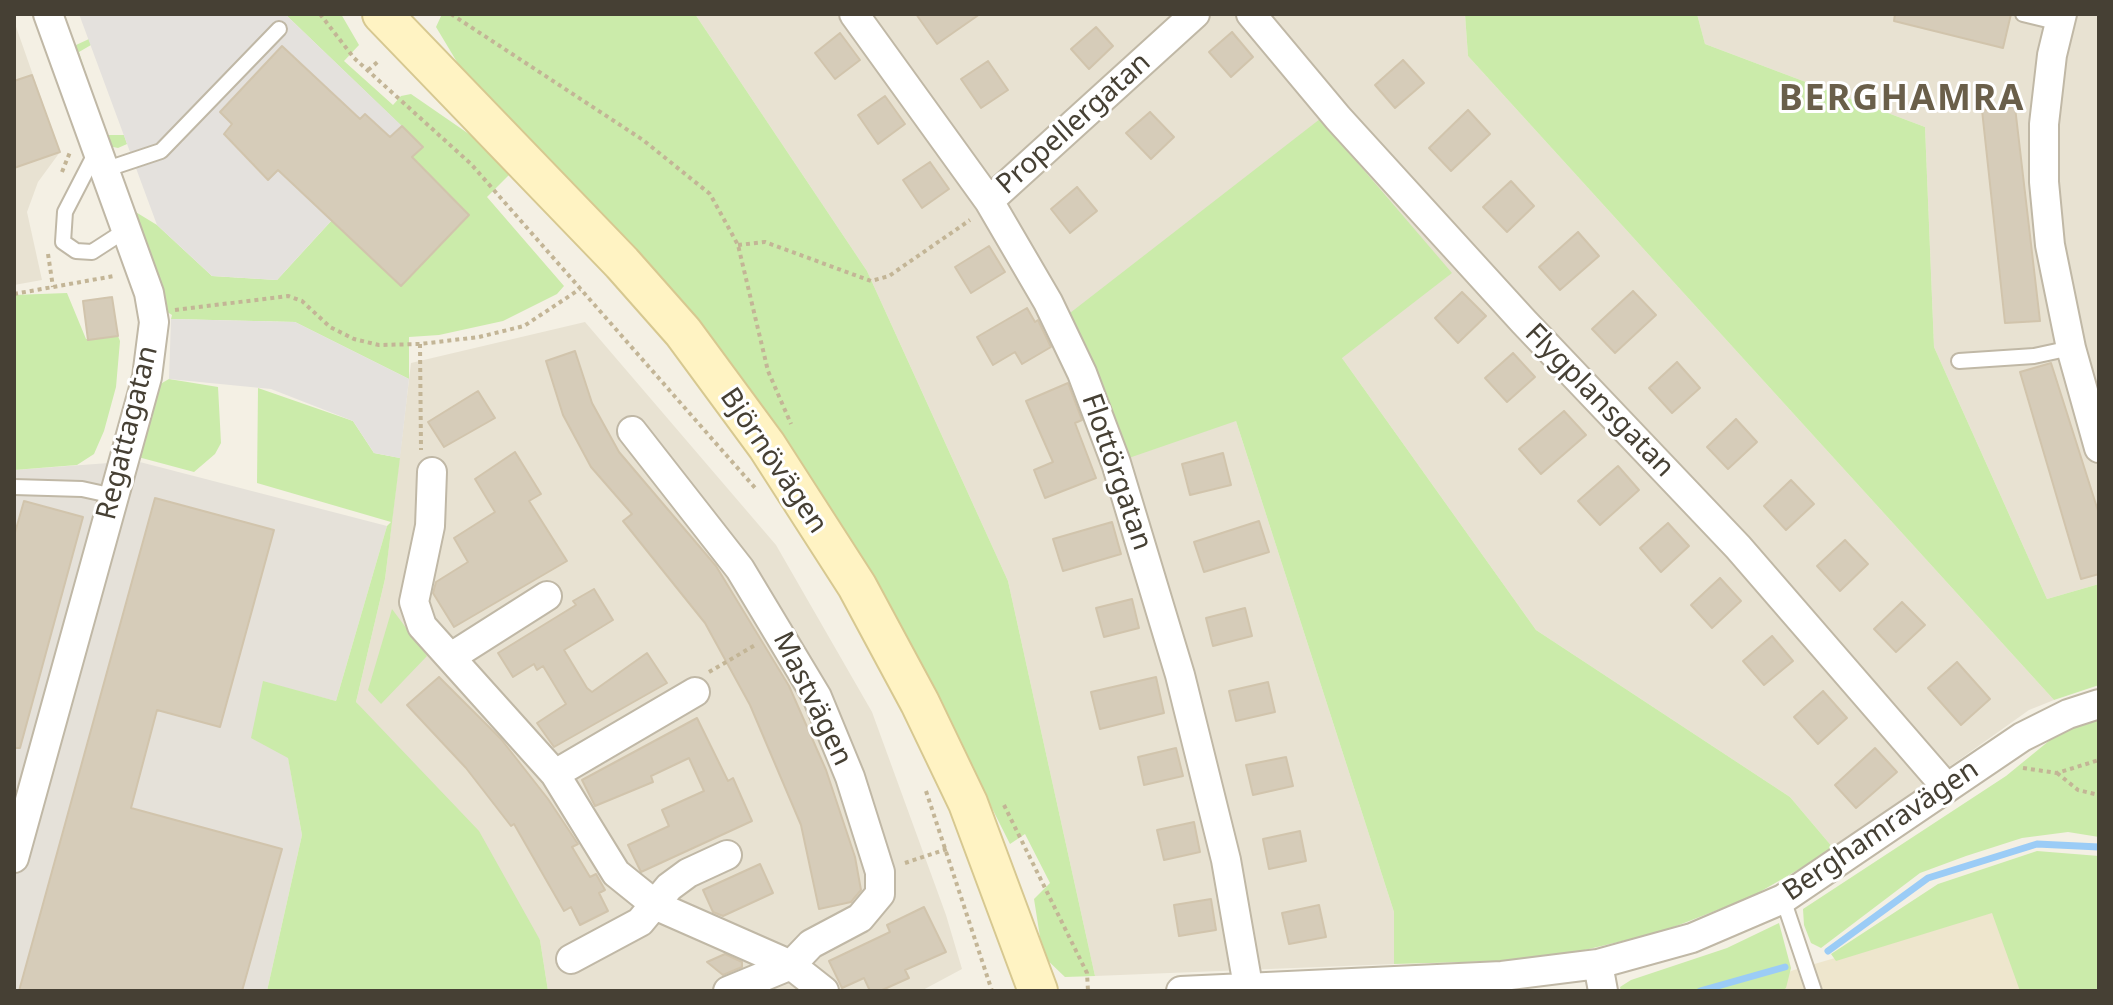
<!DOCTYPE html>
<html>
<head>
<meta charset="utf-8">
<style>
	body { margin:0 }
	#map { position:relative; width:2113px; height:1005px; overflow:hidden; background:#f4f0e4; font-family:"Noto Sans",sans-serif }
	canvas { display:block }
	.frame { position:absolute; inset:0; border:16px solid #464034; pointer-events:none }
</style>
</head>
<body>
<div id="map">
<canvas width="2113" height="1005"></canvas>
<div class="frame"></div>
</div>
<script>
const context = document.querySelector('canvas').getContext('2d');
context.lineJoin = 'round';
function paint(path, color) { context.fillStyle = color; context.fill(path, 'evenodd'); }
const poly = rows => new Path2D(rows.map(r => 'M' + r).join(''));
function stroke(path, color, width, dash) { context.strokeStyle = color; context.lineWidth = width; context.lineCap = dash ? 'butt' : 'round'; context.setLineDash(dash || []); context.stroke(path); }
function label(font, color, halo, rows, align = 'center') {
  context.font = font + ' "Noto Sans",sans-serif'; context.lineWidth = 6; context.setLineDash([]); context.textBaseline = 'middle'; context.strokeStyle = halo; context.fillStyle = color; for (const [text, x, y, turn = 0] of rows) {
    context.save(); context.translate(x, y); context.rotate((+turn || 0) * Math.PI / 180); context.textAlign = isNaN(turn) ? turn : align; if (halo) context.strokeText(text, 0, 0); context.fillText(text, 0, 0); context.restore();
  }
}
paint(poly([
	[695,14,1465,14,1468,56,2054,700,2029,710,1834,849,1790,797,1536,630,1342,358,1236,421,1394,912,1394,964,1095,976,1008,581,867,271],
	[1697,14,2099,14,2099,584,2047,599,1934,347,1925,127,1705,44],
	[14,21,60,152,38,182,27,212,42,280,14,285],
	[585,322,776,545,872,712,946,915,962,969,921,991,548,991,540,940,356,702,385,579,411,363]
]), '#e8e2d2');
paint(poly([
	[136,461,387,526,336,701,263,682,288,757,302,835,267,991,14,991,14,470]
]), '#e5e1d9');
paint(poly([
	[1992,912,2099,991,1736,991,1794,970]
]), '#eee6cd');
paint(poly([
	[285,14,341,14,359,45,344,61,393,105,401,96,411,94,482,143,509,175,487,197,564,286,557,294,503,321,439,335,409,337,409,379,295,322,171,319,172,315,156,305,134,211,157,225,212,276,277,280,332,220,401,286,469,215,412,157,422,146],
	[442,14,695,14,867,271,1008,581,1095,976,1065,977,1043,956,1034,899,1050,883,1025,834,1010,844,899,623,873,585,466,77,436,27],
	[1465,14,1697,14,1705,44,1925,127,1934,347,2047,599,2099,584,2099,685,2054,700,1468,56],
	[89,39,91,45,79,52,106,135,124,135,127,144,118,148,104,145,71,57,76,45],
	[1320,119,1452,273,1342,358,1536,630,1790,797,1834,849,1751,897,1661,932,1576,952,1502,961,1394,964,1394,912,1236,421,1126,459,1070,313],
	[67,293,86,339,118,336,120,341,116,387,104,431,94,454,77,465,14,470,14,295],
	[169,379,218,387,221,443,215,454,194,472,138,457,155,387],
	[258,388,353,421,374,453,400,458,385,579,356,702,479,831,540,940,548,991,267,991,302,835,288,758,251,738,263,681,336,701,387,526,391,522,257,483],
	[392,609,427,656,381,704,368,690],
	[2099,716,2099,837,2068,832,2022,838,1966,856,1920,873,1821,948,1811,943,1804,925,1803,909,2006,776,2055,736],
	[2037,851,2099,856,2099,991,2020,991,1992,913,1836,961,1831,954,1938,884],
	[1779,923,1791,968,1786,988,1781,991,1621,991,1620,987,1631,980,1727,948]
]), '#cbebaa');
paint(poly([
	[79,14,285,14,402,126,390,137,365,114,360,119,283,47,220,112,232,124,224,135,267,180,278,170,332,220,277,280,212,276,157,225],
	[171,319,295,322,409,379,400,458,374,453,353,421,271,389,169,379]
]), '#e4e1dd');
stroke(poly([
	[1828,951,1928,878,2037,844,2099,847],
	[1700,991,1785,967]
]), '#9bccf6', 7);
const building = poly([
	[916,14,980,14,937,44,916,14],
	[1895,14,2011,14,2003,48,1894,21,1895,14],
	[1096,27,1113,46,1089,69,1071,49,1096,27],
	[1232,32,1253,57,1231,77,1209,52,1232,32],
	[840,33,860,60,835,79,815,53,840,33],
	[282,46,360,119,365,114,390,137,402,126,423,147,412,157,469,215,401,286,278,170,268,180,224,134,232,124,220,112,282,46],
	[1403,60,1424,83,1395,108,1375,85,1403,60],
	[988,61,1008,90,981,108,961,79,988,61],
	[32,75,60,152,14,168,14,81,32,75],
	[885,96,905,124,878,144,858,115,885,96],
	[2015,107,2040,321,2005,323,1982,110,2015,107],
	[1468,110,1490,134,1451,171,1429,148,1468,110],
	[1150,112,1174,137,1151,159,1126,133,1150,112],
	[930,162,949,189,922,208,903,180,930,162],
	[1511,181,1534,206,1507,232,1483,207,1511,181],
	[1077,187,1097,211,1070,233,1051,209,1077,187],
	[1578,232,1599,256,1560,290,1539,267,1578,232],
	[989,246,1005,272,971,293,955,267,989,246],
	[1633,291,1656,315,1615,353,1592,329,1633,291],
	[1462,292,1486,316,1458,343,1435,318,1462,292],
	[112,297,118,336,88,340,83,301,112,297],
	[1027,308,1035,322,1038,320,1051,347,1022,364,1015,352,993,365,977,337,1027,308],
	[575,351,592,403,619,452,716,566,789,686,826,770,855,857,861,890,851,902,819,909,801,825,750,705,705,623,623,521,632,514,591,467,563,415,546,361,575,351],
	[1513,353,1535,377,1507,402,1485,378,1513,353],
	[1677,362,1700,388,1672,413,1649,388,1677,362],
	[2051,363,2099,514,2099,574,2081,579,2020,372,2051,363],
	[1068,383,1082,420,1075,423,1096,478,1045,498,1034,470,1053,462,1026,401,1068,383],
	[478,391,495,418,444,447,428,422,478,391],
	[1564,411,1586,435,1541,474,1519,449,1564,411],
	[1736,419,1757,442,1728,469,1707,447,1736,419],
	[515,452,541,494,529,501,567,561,454,627,433,593,436,582,468,562,454,538,495,512,475,479,515,452],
	[1223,453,1231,485,1190,495,1182,464,1223,453],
	[1618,466,1639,490,1600,525,1578,501,1618,466],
	[1791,480,1814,504,1786,530,1764,506,1791,480],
	[155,498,274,530,220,727,157,710,131,808,282,849,242,991,19,991,155,498],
	[24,501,83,517,20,748,14,748,14,536,24,501],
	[1259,521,1269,552,1204,572,1194,542,1259,521],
	[1112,522,1121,554,1063,571,1053,539,1112,522],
	[1668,523,1689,546,1661,572,1640,548,1668,523],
	[1845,540,1868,564,1840,591,1817,566,1845,540],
	[1720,578,1741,601,1712,628,1691,605,1720,578],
	[594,589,613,620,564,650,587,688,592,692,647,653,667,683,554,747,537,723,566,704,543,666,537,670,534,664,513,677,498,653,576,605,573,601,594,589],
	[1132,599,1139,628,1104,637,1096,608,1132,599],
	[1902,602,1925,625,1896,652,1874,629,1902,602],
	[1245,608,1252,636,1213,646,1206,618,1245,608],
	[1772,636,1793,661,1764,685,1743,661,1772,636],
	[1957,662,1990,699,1961,725,1928,688,1957,662],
	[439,677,501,739,548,799,578,844,572,847,590,877,596,874,605,890,599,893,608,911,580,925,571,907,564,911,514,824,511,826,466,768,407,705,439,677],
	[1156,677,1164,713,1100,729,1091,692,1156,677],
	[1268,682,1275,712,1236,721,1229,691,1268,682],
	[1823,691,1847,718,1818,744,1794,717,1823,691],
	[697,718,728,781,733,778,752,821,641,872,628,845,669,826,662,810,704,791,689,758,651,776,653,782,595,806,582,780,697,718],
	[1176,748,1183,776,1144,785,1138,757,1176,748],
	[1875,748,1897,772,1856,808,1835,785,1875,748],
	[1286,757,1293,786,1253,795,1246,765,1286,757],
	[1194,822,1200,852,1164,860,1157,830,1194,822],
	[1300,831,1306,861,1269,869,1263,839,1300,831],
	[760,864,773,893,723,916,713,912,703,890,760,864],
	[1211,899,1216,930,1179,936,1174,905,1211,899],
	[1319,905,1326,937,1289,944,1282,913,1319,905],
	[924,907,946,952,905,970,909,978,880,991,870,991,864,978,842,988,829,961,890,932,887,925,924,907],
	[725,954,742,962,742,967,723,975,707,962,725,954]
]);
paint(building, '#d6ccb9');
stroke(building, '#d1c4ac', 2);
const service = poly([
	[2023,14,2060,23],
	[97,150,65,212,63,242,76,251,92,252,126,230],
	[104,170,161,151,279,29],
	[1959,361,2034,356,2071,348],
	[14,487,82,489,114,496],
	[1783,899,1814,991]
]);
const minor = poly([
	[854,14,989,201,1048,302,1082,373,1116,463,1180,675,1226,860,1248,986],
	[1251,14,1338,118,1524,322,1738,547,1947,788],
	[2062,14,2052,55,2044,124,2044,182,2050,245,2071,348,2099,448],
	[989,201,1195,14],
	[632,431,740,569,817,697,850,777,880,872,880,894,860,918,811,944,791,965,728,991],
	[432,472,430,526,414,602,422,626,555,774,616,873,657,906,791,965,824,991],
	[451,657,547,596],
	[555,774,695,692],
	[14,858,147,377,154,322,149,293,48,14],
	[571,959,640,922,669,887,688,873,727,855],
	[1598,964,1603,991],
	[1181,991,1502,976,1598,964,1692,938,1783,899,2022,737,2068,714,2099,704]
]);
const secondary = poly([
	[382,14,622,263,683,332,767,446,857,586,920,703,968,803,1038,991]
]);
stroke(service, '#c0b8a6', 18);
stroke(minor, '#c0b8a6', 32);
stroke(secondary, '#d7c890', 42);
stroke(poly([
	[320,14,354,58,471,164,756,489],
	[451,14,643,140,710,194,738,245,768,371,791,424],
	[368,70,380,60],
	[62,172,70,152],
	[738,245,765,242,871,281,889,276,970,220],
	[48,254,53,287],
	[14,294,114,276],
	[175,310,288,296,302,301,330,327,354,339,379,345,420,344,479,337,524,326,580,289],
	[420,344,421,450],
	[709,672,757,644],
	[2023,768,2057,773,2099,760],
	[2057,773,2078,790,2099,795],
	[926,791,992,991],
	[1004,805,1087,973,1088,991],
	[905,863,947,849]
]), '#c3b596', 4, [4, 4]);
stroke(service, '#fff', 14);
stroke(minor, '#fff', 28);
stroke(secondary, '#fff3c3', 38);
label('28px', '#464034', '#fff', [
	["Propellergatan",1074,124,-42],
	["Flygplansgatan",1599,401,46],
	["Regattagatan",128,433,-76],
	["Björnövägen",773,461,56],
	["Flottörgatan",1116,472,71],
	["Mastvägen",812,699,64],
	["Berghamravägen",1881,831,-34]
]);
context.letterSpacing = '2px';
label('bold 36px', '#6a5f4a', '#fff', [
	["BERGHAMRA",1902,100]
]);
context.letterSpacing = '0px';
</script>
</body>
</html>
